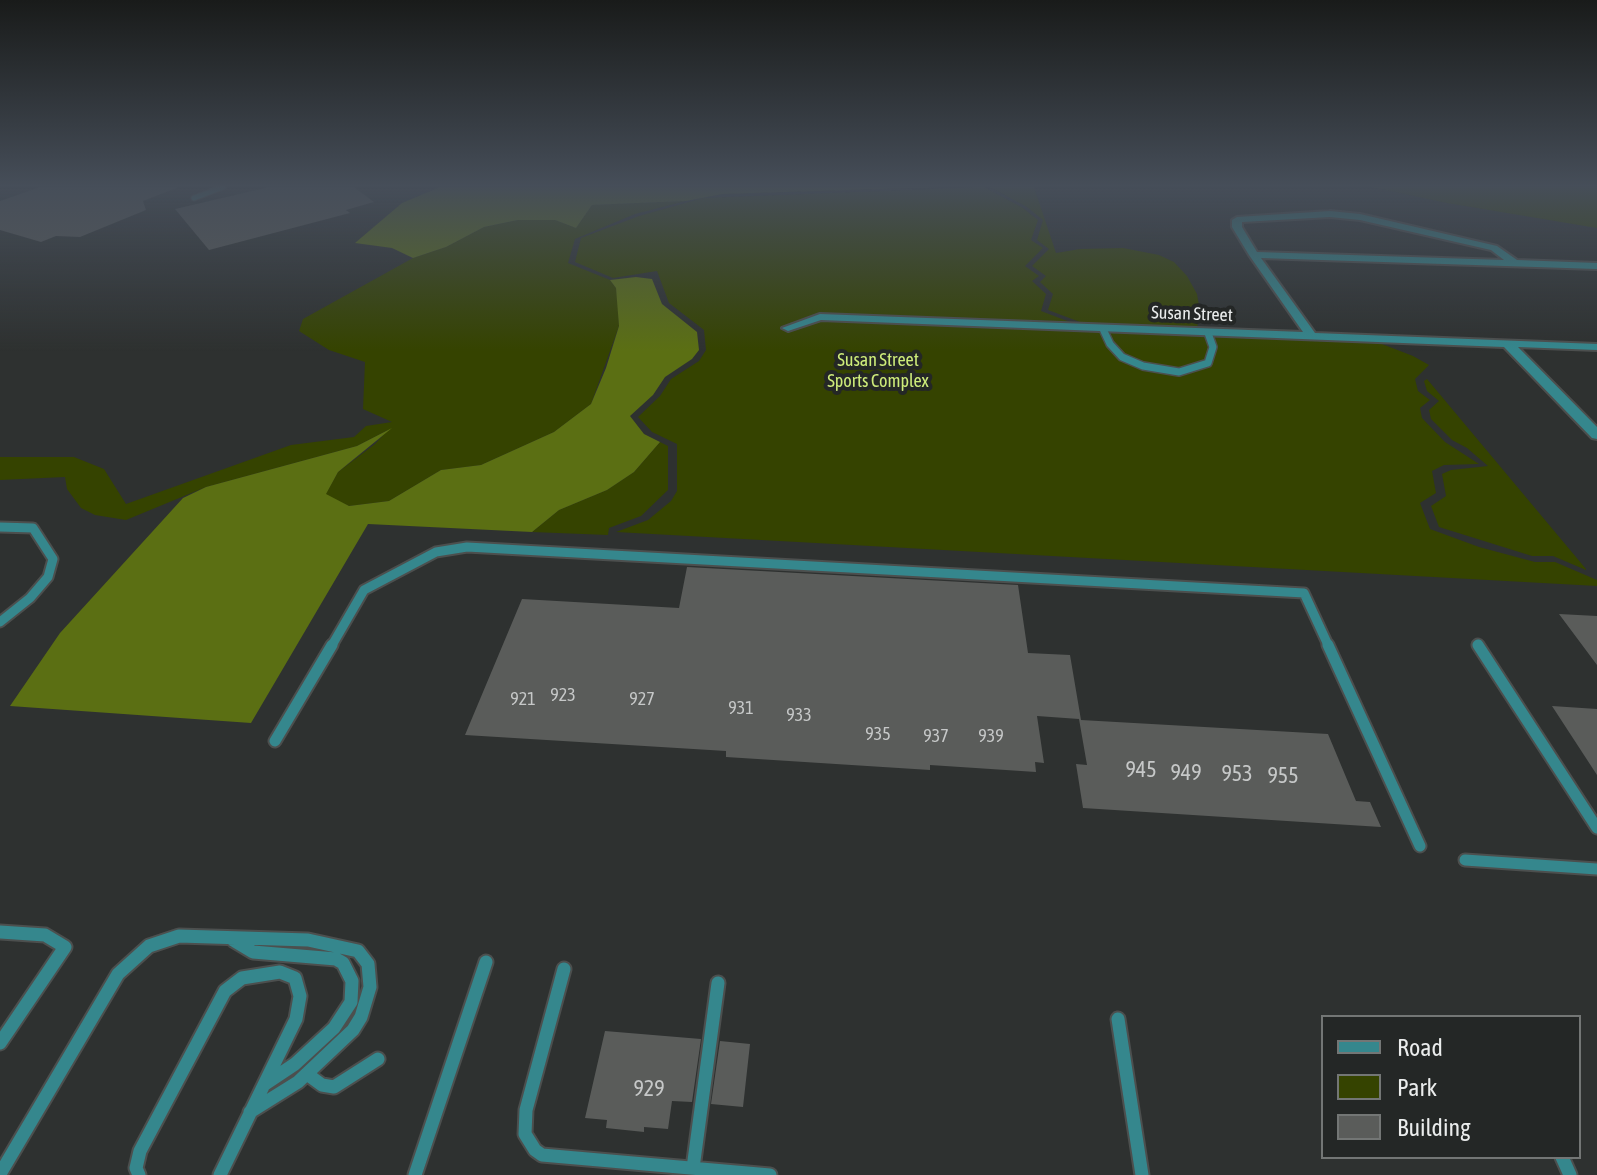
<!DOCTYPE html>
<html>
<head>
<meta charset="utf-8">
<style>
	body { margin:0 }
	#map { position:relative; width:1597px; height:1175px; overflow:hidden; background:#2e3130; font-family:"Asap Condensed",sans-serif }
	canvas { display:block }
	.legend { position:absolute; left:1321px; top:1015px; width:260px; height:144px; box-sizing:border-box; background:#242726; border:2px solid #737675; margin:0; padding:10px 14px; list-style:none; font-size:24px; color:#eaecec }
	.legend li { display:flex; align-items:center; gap:16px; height:40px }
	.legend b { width:40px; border:2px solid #737675 }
</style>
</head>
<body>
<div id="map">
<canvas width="1597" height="1175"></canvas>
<ul class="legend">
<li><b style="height:10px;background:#35878d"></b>Road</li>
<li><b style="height:22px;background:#354300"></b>Park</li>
<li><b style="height:22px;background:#5a5c5a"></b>Building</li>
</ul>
</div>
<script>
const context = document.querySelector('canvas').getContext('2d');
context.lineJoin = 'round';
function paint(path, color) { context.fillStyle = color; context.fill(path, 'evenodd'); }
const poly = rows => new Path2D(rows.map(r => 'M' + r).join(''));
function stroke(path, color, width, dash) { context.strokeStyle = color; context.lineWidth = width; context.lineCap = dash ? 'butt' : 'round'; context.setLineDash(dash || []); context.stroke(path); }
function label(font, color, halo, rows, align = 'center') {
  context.font = font + ' "Asap Condensed",sans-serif'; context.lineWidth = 8; context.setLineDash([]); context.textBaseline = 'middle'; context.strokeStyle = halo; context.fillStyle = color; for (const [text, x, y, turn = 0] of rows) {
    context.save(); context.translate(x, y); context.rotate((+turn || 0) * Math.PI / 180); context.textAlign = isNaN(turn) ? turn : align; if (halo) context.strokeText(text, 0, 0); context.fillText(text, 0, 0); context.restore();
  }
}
paint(poly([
	[984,187,1023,208,1038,220,1031,240,1043,248,1025,266,1039,276,1032,281,1046,294,1041,311,1086,328,1369,339,1413,356,1429,365,1415,379,1418,391,1430,400,1420,408,1422,418,1445,442,1479,464,1444,465,1432,471,1436,493,1420,503,1430,529,1479,547,1535,562,1555,562,1597,580,1597,586,616,532,648,520,671,501,677,491,677,444,652,432,638,417,660,396,671,379,699,361,706,350,704,330,669,303,657,271,613,278,575,262,581,238,639,216,703,198],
	[990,187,1034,187,1056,253,1080,249,1123,248,1159,255,1174,262,1187,276,1197,294,1200,311,1197,328,1285,332,1088,325,1048,310,1053,294,1040,282,1046,276,1032,266,1049,249,1037,240,1043,220,1027,207],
	[1372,187,1597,187,1597,228,1447,203],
	[686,201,635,214,575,239,568,263,610,280,616,288,618,300,619,326,591,404,554,432,481,465,441,470,389,501,349,506,325,495,338,472,375,444,388,430,357,446,206,487,126,520,95,515,81,508,67,489,65,477,0,480,0,457,74,457,104,469,126,504,291,445,354,437,366,426,392,422,363,409,365,362,329,350,299,331,303,319,413,258,446,247,484,227,518,220,555,220,576,228,592,205],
	[1427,379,1586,569,1586,570,1553,556,1532,556,1439,527,1431,506,1446,496,1442,474,1451,470,1488,466,1467,448,1452,440,1431,419,1429,410,1439,401,1427,391,1424,381],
	[660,442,668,446,668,490,641,516,609,528,608,535,532,532,559,510,607,490,634,472]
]), '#354300');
paint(poly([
	[440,187,938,187,723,194,686,201,592,205,576,228,555,220,518,220,484,227,446,247,413,258,392,248,355,243,402,203],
	[636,277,652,279,662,304,697,332,699,350,692,359,665,377,653,395,630,416,644,434,660,442,634,472,607,490,559,510,532,532,368,524,251,723,10,706,60,633,183,498,206,487,357,446,392,428,338,472,326,494,349,506,389,501,441,470,481,465,554,432,591,404,606,368,619,326,616,288,610,280]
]), '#5b6f13');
paint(poly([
	[40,187,177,187,177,188,143,201,146,210,80,237,56,236,41,242,0,230,0,201],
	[269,187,354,187,374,202,346,210,350,213,209,250,175,209],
	[687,567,1018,585,1028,653,1070,655,1081,720,1328,734,1356,801,1370,802,1381,827,1083,808,1076,764,1087,765,1079,719,1037,716,1044,763,1035,762,1036,772,930,765,930,770,726,757,726,751,465,735,522,599,679,608],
	[1559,614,1597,616,1597,665],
	[1552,706,1597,709,1597,775],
	[605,1031,701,1039,692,1102,672,1101,668,1129,644,1127,644,1132,606,1128,607,1120,585,1118],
	[720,1041,750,1044,743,1107,711,1104]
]), '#5a5c5a');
const laneFar4 = poly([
	[194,198,223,187]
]);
const laneFar3 = poly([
	[1103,329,1110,344,1122,357,1143,366,1179,372,1208,363,1213,347,1208,333]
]);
const laneFar2 = poly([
	[0,527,33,528,53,559,48,577,30,598,0,622],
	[331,647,364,590,436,552,467,547,1304,593,1329,647]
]);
const laneFar1 = poly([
	[1328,645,1420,846],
	[1478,645,1597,828],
	[275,741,332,645],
	[1465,860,1597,869]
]);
const lane = poly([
	[0,932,45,935,65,947,0,1043],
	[233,940,253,952,336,959,343,963,352,981,351,1002,334,1028,295,1064,265,1084],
	[564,969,526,1110,525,1134,535,1150,542,1155,770,1175],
	[1118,1019,1142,1175],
	[307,1074,322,1085,334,1087,378,1059],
	[1562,1157,1570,1175],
	[693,1168,718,983],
	[0,1174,118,974,149,946,179,936,308,940,358,951,368,964,370,987,361,1017,353,1030,298,1082,250,1112],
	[139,1175,136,1168,140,1151,225,991,242,978,280,972,295,978,300,996,296,1019,220,1175],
	[415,1175,486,962]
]);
const street = poly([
	[1330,211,1360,214,1497,246,1517,260,1597,263,1597,269,1261,258,1315,333,1597,344,1597,350,1518,347,1597,427,1597,439,1592,438,1504,347,821,320,788,331,782,328,820,314,1303,332,1249,255,1232,227,1232,220,1237,217,1330,211],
	[1330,217,1360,220,1491,250,1504,260,1257,252,1242,227,1242,222,1330,217]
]);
stroke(laneFar4, '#4c4f4e', 7);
stroke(laneFar3, '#4c4f4e', 10);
stroke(laneFar2, '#4c4f4e', 13);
stroke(laneFar1, '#4c4f4e', 15);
stroke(lane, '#4c4f4e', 17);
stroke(street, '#4c4f4e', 4);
stroke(laneFar4, '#35878d', 5);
stroke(laneFar3, '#35878d', 7);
stroke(laneFar2, '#35878d', 9);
stroke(laneFar1, '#35878d', 11);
stroke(lane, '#35878d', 13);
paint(street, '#35878d');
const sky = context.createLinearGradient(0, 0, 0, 351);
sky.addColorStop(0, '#191b1a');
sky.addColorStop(0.53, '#464e59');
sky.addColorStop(1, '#464e5900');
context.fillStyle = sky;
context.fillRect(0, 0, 1597, 351);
label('18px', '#eaecec', '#242726', [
	["Susan Street",1192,314,2]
]);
label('18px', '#ceec7a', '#242726', [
	["Susan Street",878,360],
	["Sports Complex",878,381]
]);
label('18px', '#c6c8c8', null, [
	["923",563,695],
	["921",523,699],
	["927",642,699],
	["931",741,708],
	["933",799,715],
	["935",878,734],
	["937",936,736],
	["939",991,736]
]);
label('22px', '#c6c8c8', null, [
	["945",1141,770],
	["949",1186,773],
	["953",1237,774],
	["955",1283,776],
	["929",649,1089]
]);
</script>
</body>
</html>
